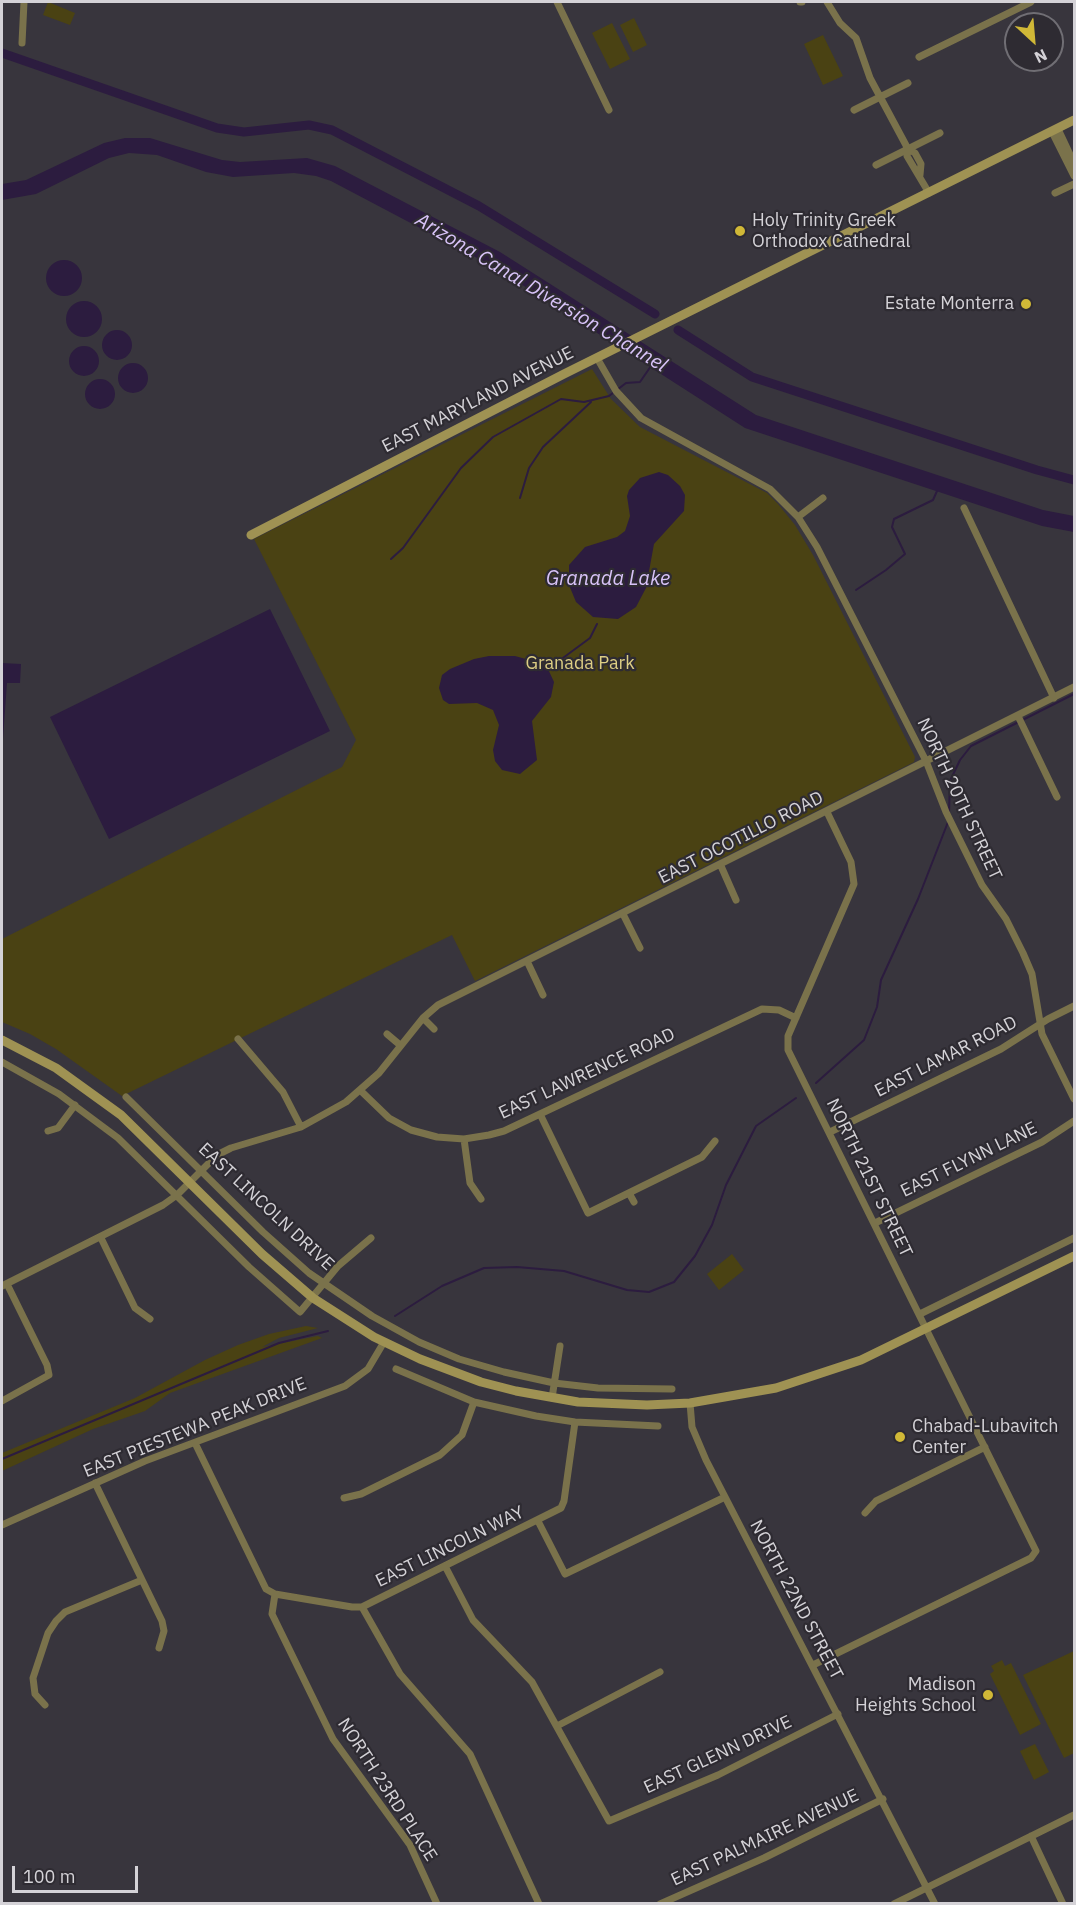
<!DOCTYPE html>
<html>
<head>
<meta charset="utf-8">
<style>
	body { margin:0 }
	#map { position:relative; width:1076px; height:1905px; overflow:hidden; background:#38353d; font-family:"IBM Plex Sans",sans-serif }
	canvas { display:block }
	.frame { position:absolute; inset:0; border:3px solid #d4d2d7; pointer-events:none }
	.north { position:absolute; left:1004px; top:12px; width:60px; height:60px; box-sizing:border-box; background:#2e2b32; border:2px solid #706e74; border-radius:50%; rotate:154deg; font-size:16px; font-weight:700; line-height:24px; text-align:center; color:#d4d2d7 }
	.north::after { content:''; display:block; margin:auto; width:21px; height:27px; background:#d0b837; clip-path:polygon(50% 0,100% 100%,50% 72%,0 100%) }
	.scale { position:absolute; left:12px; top:1866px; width:126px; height:27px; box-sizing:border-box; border:3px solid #d4d2d7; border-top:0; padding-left:8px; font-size:18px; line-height:21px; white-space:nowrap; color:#d4d2d7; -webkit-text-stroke:4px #2e2b32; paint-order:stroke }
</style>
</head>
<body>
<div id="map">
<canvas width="1076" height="1905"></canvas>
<div class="frame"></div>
<div class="north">N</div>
<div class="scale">100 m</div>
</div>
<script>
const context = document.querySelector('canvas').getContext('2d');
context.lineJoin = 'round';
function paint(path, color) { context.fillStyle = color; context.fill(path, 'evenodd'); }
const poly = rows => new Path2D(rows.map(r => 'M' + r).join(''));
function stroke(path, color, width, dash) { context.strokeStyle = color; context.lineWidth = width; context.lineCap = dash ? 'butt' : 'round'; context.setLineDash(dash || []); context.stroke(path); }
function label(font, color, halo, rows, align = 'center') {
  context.font = font + ' "IBM Plex Sans",sans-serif'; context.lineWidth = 4.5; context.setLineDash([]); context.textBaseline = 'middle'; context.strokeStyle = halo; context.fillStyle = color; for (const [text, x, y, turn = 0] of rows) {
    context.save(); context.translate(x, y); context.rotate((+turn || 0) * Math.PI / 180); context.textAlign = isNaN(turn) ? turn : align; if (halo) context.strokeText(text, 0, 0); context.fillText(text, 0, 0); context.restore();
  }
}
paint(poly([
	[48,2,75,13,70,25,43,15],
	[634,18,647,45,633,52,620,25],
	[612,23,630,59,610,69,592,33],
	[823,35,843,76,823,85,804,44],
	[592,369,611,399,640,427,767,493,778,504,795,525,813,555,915,757,914,762,475,981,452,935,122,1096,56,1049,30,1034,2,1022,2,939,342,767,356,740,254,539],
	[732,1254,744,1270,719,1290,707,1274],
	[306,1326,318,1328,279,1338,262,1347,318,1336,322,1338,170,1393,145,1411,93,1429,2,1471,2,1453,135,1398,205,1360,238,1345,269,1334],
	[1074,1651,1074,1753,1064,1758,1023,1675],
	[1002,1660,1005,1666,1011,1663,1041,1724,1020,1735,990,1674,994,1671,991,1666],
	[1035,1744,1049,1772,1034,1780,1020,1751]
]), '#4a4213');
paint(poly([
	[125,138,150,138,222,160,240,162,307,158,335,166,500,252,756,415,1043,510,1074,516,1074,532,1042,526,745,428,496,268,331,181,316,176,294,173,233,177,206,172,157,155,129,153,109,158,36,194,2,200,2,184,26,180,104,143],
	'46 278a18 18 0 1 1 36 0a18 18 0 1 1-36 0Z',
	'66 319a18 18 0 1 1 36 0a18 18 0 1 1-36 0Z',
	'102 345a15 15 0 1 1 30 0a15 15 0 1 1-30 0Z',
	'69 361a15 15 0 1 1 30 0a15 15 0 1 1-30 0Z',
	'118 378a15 15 0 1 1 30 0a15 15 0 1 1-30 0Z',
	'85 394a15 15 0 1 1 30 0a15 15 0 1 1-30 0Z',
	[659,472,668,475,680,486,685,495,684,511,654,544,646,588,636,607,618,619,593,617,576,602,569,585,569,565,585,547,617,537,625,531,630,516,627,496,629,490,640,478],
	[270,609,330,731,109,839,50,717],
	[489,656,515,656,537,662,548,669,554,682,551,697,532,721,537,760,520,774,502,770,495,761,493,750,499,725,493,710,477,703,449,704,443,700,439,688,442,675,450,669,474,659],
	[2,663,21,664,20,683,7,683,2,753]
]), '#2c1c3f');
stroke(poly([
	[520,498,529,468,543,447,591,402],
	[391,559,403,548,461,468,493,437,561,399,584,402,609,396,626,383,640,382,651,366],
	[856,590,886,570,905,554,892,527,894,519,933,500,937,491],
	[548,669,590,638,597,624],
	[949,813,950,781,960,760,971,746,1074,694],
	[816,1083,864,1040,877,1007,881,980,918,899,948,822],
	[395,1316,442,1286,484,1268,517,1267,564,1271,627,1290,649,1292,674,1282,695,1256,712,1225,726,1185,756,1126,796,1098],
	[2,1459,279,1343,328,1331],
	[2,1572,2,1594]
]), '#2c1c3f', 2);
stroke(poly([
	[2,53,217,128,244,132,309,125,332,130,479,206,655,314],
	[678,330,752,377,1037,470,1074,480]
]), '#2c1c3f', 9);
stroke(poly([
	[557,2,609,110],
	[800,2,802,2],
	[827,2,840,23,856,38,870,78,908,149,915,153,921,164,920,175],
	[22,43,24,2],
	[919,57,1031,2],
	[854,110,908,83],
	[1058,129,1074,163],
	[1052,132,1074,176],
	[908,149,907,156,929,193],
	[876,165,940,133],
	[1055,193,1074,184],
	[597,358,616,391,641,418,770,489,798,517,817,547,926,761,946,812,982,885,1006,919,1023,953,1032,974,1042,1034,1074,1099],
	[964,508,1054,698],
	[798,517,823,498],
	[1018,716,1057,797],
	[721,866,736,900],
	[623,914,640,948],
	[527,961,543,995],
	[423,1018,434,1029],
	[387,1034,400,1045],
	[238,1039,283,1092,301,1127],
	[2,1062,59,1094,118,1138,249,1267,300,1312,338,1266,371,1238],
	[361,1091,389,1118,411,1130,437,1137,464,1139,489,1135,504,1131,762,1009,779,1010,796,1018],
	[126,1097,263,1232,309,1273,372,1316,419,1342,459,1359,504,1372,554,1383,598,1388,672,1389],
	[540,1114,588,1213,702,1157,715,1141],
	[48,1131,58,1128,75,1105],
	[830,1132,1001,1049,1048,1019,1074,1006],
	[464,1139,470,1183,481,1199],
	[629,1193,634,1202],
	[875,1223,1042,1142,1074,1121],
	[101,1238,135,1308,150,1319],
	[2,1286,163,1205,177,1195,217,1155,231,1148,301,1127,346,1102,379,1073,423,1018,438,1005,1074,687],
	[920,1314,1074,1238],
	[396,1369,474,1402,536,1416,575,1422,658,1426],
	[552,1398,560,1346],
	[2,1401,49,1375,47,1365,7,1284],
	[690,1403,692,1427,706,1460,935,1904],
	[195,1443,266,1589,275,1594,352,1607,362,1607,561,1508,564,1501,575,1422],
	[95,1483,162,1621,164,1631,159,1648],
	[344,1498,361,1494,440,1455,462,1435,474,1402],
	[865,1513,876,1501,985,1447],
	[538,1521,565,1574,725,1497],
	[2,1525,145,1461,345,1386,368,1369,384,1342],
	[445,1566,473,1620,532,1682,609,1821,718,1775,838,1714],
	[275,1594,272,1614,333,1739,410,1845,437,1904],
	[362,1607,400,1674,470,1754,539,1904],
	[813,1665,1031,1558,1036,1551,788,1050,788,1036,854,884,851,862,827,812],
	[45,1705,35,1694,33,1678,48,1633,56,1621,65,1612,142,1580],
	[557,1726,660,1672],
	[1031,1836,1063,1904],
	[660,1904,764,1858,883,1799],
	[894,1904,1074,1815]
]), '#7a724b', 7);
stroke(poly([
	[251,535,564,374,1074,120],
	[2,1040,56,1068,121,1115,262,1254,313,1298,374,1337,420,1359,481,1382,516,1391,578,1402,647,1405,690,1403,776,1388,861,1360,1074,1256]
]), '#9f9253', 9);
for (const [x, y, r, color] of [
	[740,231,6,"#d0b837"],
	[1026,304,6,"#d0b837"],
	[900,1437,6,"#d0b837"],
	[988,1695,6,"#d0b837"]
]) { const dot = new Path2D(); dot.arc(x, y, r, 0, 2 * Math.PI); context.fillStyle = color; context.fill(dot); stroke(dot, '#2e2b32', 2); }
label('18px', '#d4d2d7', '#2e2b32', [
	["Holy Trinity Greek",752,221],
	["Orthodox Cathedral",752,242],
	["Estate Monterra",1014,304,"right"],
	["Chabad-Lubavitch",912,1427],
	["Center",912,1448],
	["Madison",976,1685,"right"],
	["Heights School",976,1706,"right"]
], 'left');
label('18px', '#d4d2d7', '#2e2b32', [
	["EAST MARYLAND AVENUE",478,400,-27],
	["NORTH 20TH STREET",959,799,65],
	["EAST OCOTILLO ROAD",741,838,-27],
	["EAST LAMAR ROAD",946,1057,-27],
	["EAST LAWRENCE ROAD",587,1074,-25],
	["EAST FLYNN LANE",969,1160,-26],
	["NORTH 21ST STREET",869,1178,64],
	["EAST LINCOLN DRIVE",266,1207,43],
	["EAST PIESTEWA PEAK DRIVE",195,1428,-22],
	["EAST LINCOLN WAY",450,1547,-26],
	["NORTH 22ND STREET",796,1600,62],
	["EAST GLENN DRIVE",718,1755,-25],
	["NORTH 23RD PLACE",387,1790,57],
	["EAST PALMAIRE AVENUE",765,1838,-25]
]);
label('18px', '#ddce84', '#2e2b32', [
	["Granada Park",580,664]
]);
label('italic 20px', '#d8c3f8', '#2e2b32', [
	["Arizona Canal Diversion Channel",541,293,31],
	["Granada Lake",608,579]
]);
</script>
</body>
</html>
